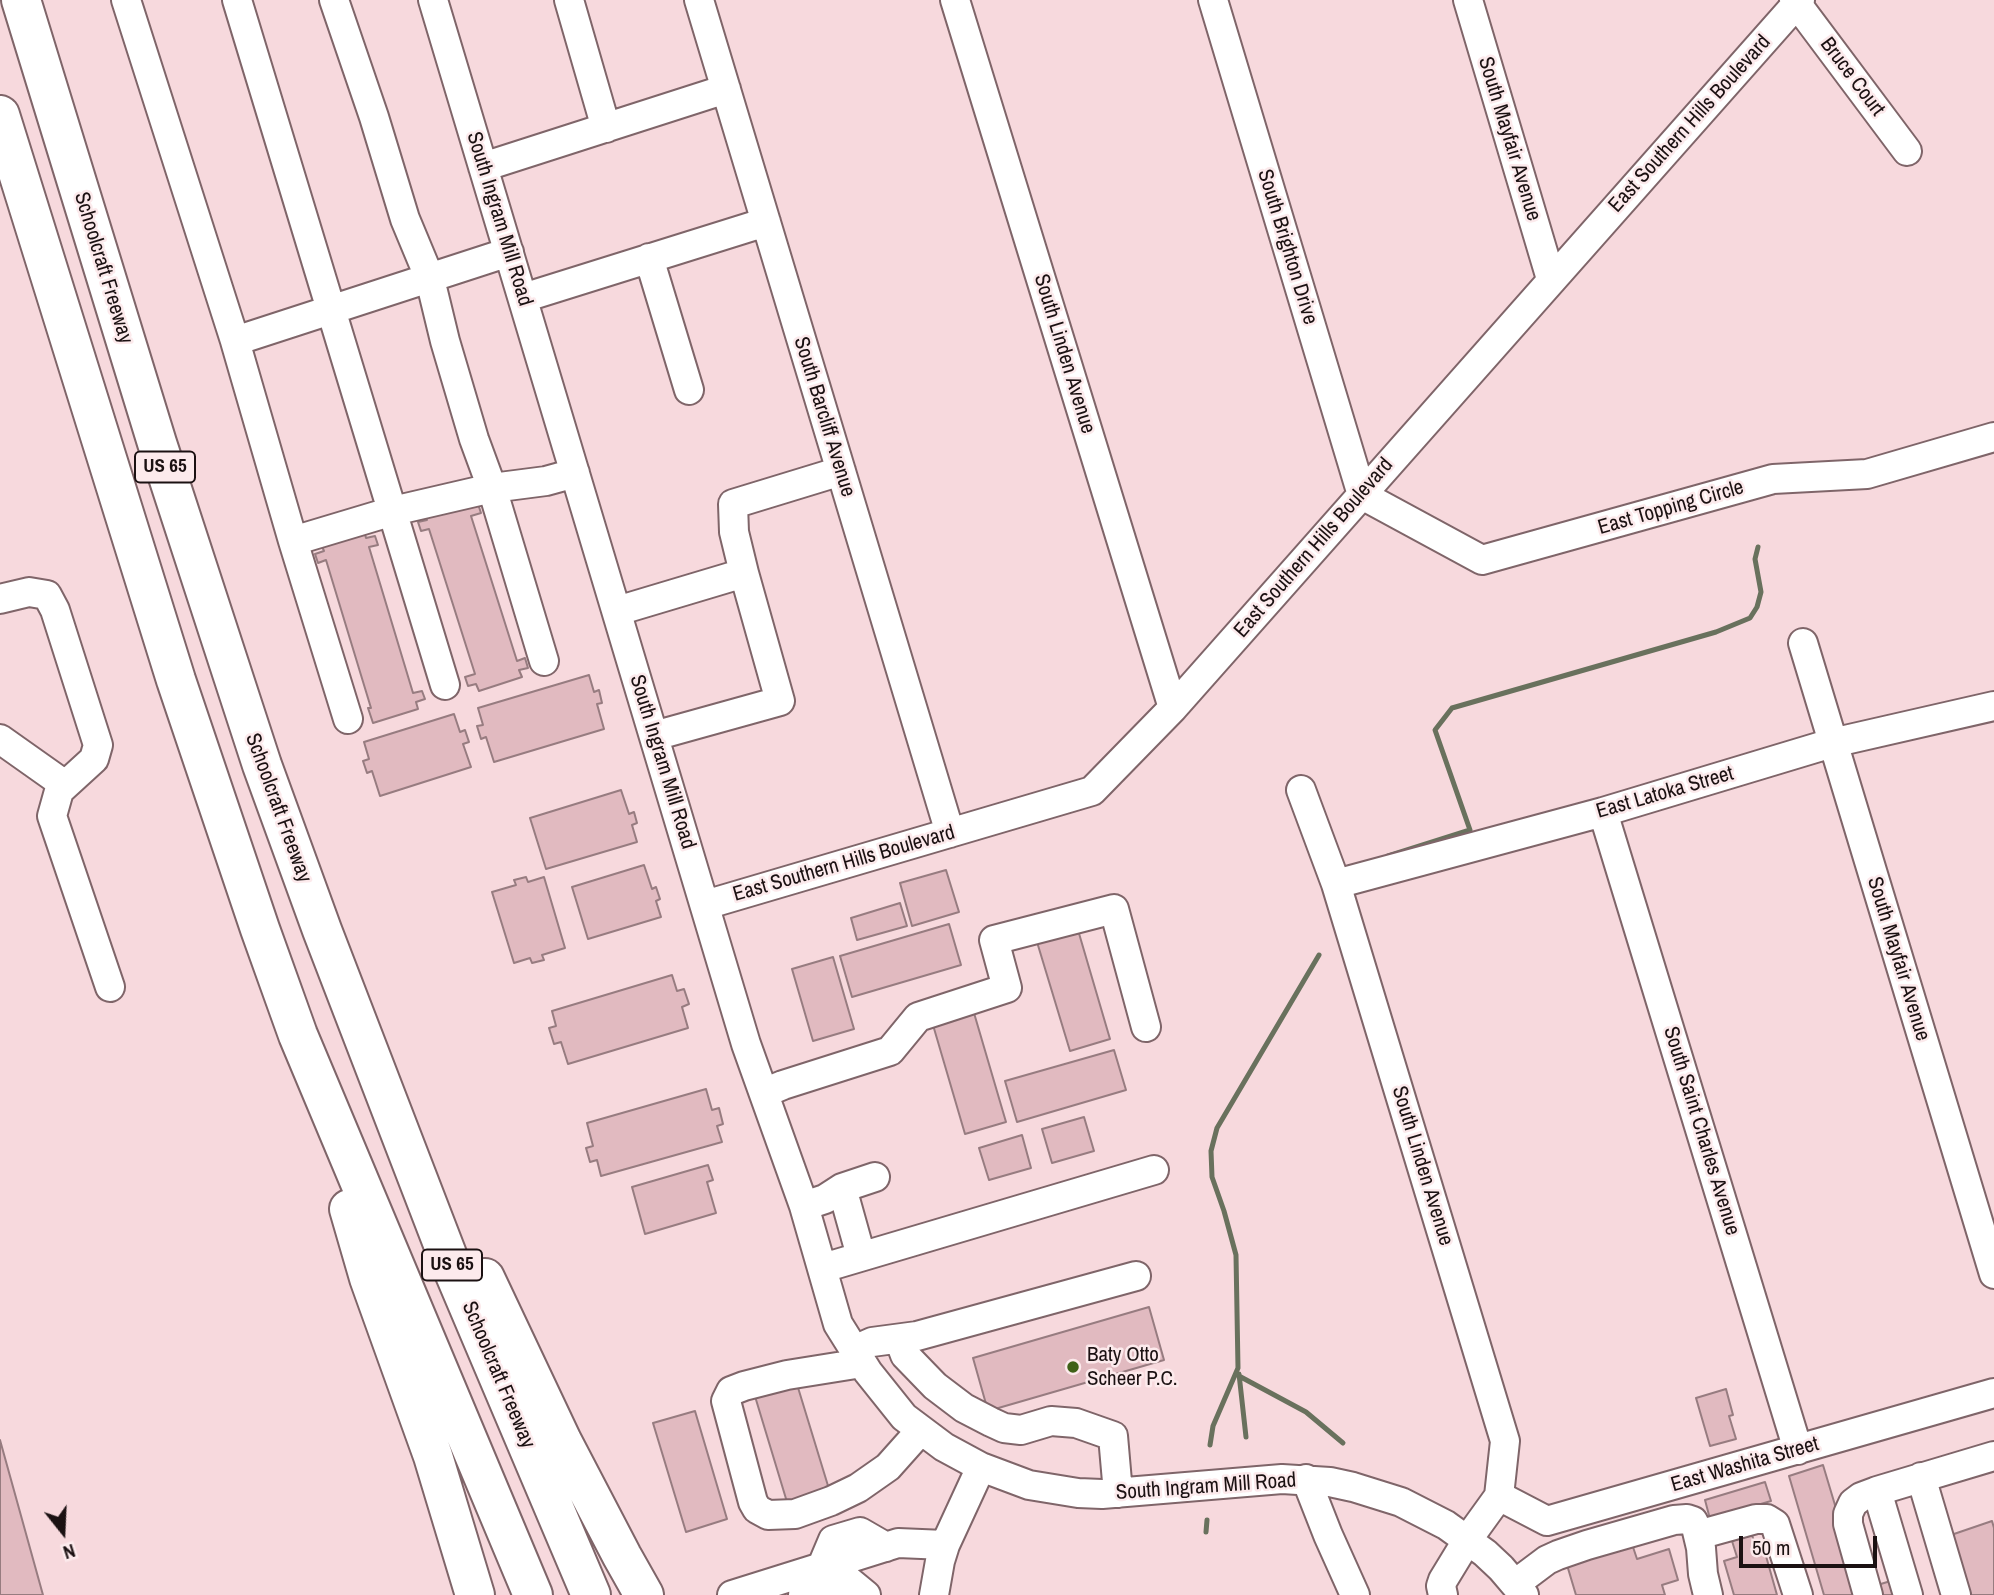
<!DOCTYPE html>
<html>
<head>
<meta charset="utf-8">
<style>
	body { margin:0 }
	#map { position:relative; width:1994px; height:1595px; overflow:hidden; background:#f7d9dd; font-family:"Archivo Narrow",sans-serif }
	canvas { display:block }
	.north { position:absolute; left:28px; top:1497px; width:70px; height:70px; -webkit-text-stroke:5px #fceaec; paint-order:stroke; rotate:162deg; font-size:19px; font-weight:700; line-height:28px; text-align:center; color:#1b1112 }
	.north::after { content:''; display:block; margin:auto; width:24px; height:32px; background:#1b1112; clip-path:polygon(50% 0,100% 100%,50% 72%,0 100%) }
	.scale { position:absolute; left:1739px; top:1536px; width:138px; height:32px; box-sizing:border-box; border:4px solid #1b1112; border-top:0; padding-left:9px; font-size:21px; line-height:24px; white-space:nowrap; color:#1b1112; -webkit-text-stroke:5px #fceaec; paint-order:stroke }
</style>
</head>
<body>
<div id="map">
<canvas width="1994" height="1595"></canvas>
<div class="north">N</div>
<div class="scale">50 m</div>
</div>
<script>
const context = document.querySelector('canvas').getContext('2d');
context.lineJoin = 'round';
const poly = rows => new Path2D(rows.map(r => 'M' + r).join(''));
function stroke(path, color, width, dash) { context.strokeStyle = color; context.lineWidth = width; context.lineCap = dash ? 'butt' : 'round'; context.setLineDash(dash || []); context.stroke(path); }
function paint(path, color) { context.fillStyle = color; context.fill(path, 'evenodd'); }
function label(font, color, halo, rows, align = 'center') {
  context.font = font + ' "Archivo Narrow",sans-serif'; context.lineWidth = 5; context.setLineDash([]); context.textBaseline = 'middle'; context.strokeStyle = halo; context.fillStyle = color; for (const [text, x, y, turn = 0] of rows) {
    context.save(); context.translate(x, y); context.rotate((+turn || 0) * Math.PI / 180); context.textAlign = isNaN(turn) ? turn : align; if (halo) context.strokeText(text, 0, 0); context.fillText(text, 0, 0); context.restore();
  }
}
stroke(poly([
	[1388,856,1470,830,1435,730,1452,708,1716,632,1750,618,1757,607,1761,592,1755,559,1758,547],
	[1239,1374,1246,1437],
	[1239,1376,1306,1412,1343,1443],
	[1210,1445,1213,1426,1238,1368,1236,1255,1224,1211,1212,1177,1211,1151,1217,1128,1319,955],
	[1206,1532,1207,1520]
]), '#69715d', 5);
const building = poly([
	[478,504,481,513,471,516,517,661,525,658,528,668,519,670,522,677,479,691,476,684,468,686,465,677,475,674,429,529,421,531,418,522,427,520,424,513,478,504],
	[364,531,366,538,375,536,378,545,369,547,413,693,422,691,425,699,416,702,418,709,373,723,368,708,371,708,326,560,318,563,315,554,324,551,321,544,364,531],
	[589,675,594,692,599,690,602,703,597,704,604,729,494,762,486,737,481,739,477,726,483,725,478,708,589,675],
	[454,714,460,732,465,730,469,742,463,744,471,767,380,796,372,771,367,773,363,761,369,759,364,742,454,714],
	[621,790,629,814,634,812,637,823,632,825,637,842,546,869,530,818,621,790],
	[644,865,652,889,656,887,660,899,656,901,661,917,588,939,572,887,644,865],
	[946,870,959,912,912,926,900,883,946,870],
	[526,877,528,882,544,877,565,948,542,955,544,960,532,963,530,958,514,963,492,892,516,885,514,880,526,877],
	[900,903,907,926,857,940,851,918,900,903],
	[949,924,961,965,852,997,840,956,949,924],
	[1078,930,1110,1039,1070,1051,1037,942,1078,930],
	[833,957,854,1029,813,1041,792,969,833,957],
	[672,975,677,991,684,989,689,1004,682,1007,688,1028,568,1064,561,1042,554,1044,549,1028,556,1026,552,1011,672,975],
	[974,1013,1006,1122,965,1134,933,1025,974,1013],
	[1114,1050,1126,1090,1017,1122,1005,1081,1114,1050],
	[706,1089,712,1110,719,1108,723,1124,717,1126,722,1142,601,1176,597,1160,590,1162,586,1148,593,1146,587,1123,706,1089],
	[1084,1117,1094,1151,1052,1163,1042,1129,1084,1117],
	[1022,1135,1031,1168,989,1180,979,1148,1022,1135],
	[708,1165,713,1180,707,1182,716,1213,645,1234,632,1187,708,1165],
	[1149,1307,1164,1360,988,1411,973,1358,1149,1307],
	[796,1381,829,1489,787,1502,754,1393,796,1381],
	[1726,1389,1733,1415,1729,1416,1736,1439,1710,1446,1696,1398,1726,1389],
	[695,1411,727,1519,686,1532,653,1423,695,1411],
	[0,1440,43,1595,0,1595,0,1440],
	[1823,1465,1862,1595,1824,1595,1789,1476,1823,1465],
	[1765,1482,1771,1501,1710,1519,1705,1500,1765,1482],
	[1992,1521,1994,1528,1994,1595,1971,1595,1951,1535,1992,1521],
	[1752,1535,1757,1551,1764,1549,1777,1595,1734,1595,1724,1561,1737,1557,1732,1541,1752,1535],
	[1632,1544,1637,1559,1669,1549,1678,1580,1662,1585,1665,1595,1576,1595,1567,1565,1632,1544],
	[1894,1580,1899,1595,1877,1595,1874,1586,1894,1580]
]);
paint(building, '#e1bac0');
stroke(building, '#977c80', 2);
const minor = poly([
	[126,0,235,341,509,252],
	[237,0,445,685],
	[334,0,374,117,405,219,430,279,445,341,474,439,492,488,544,661],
	[433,0,746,1044,804,1206,838,1324,868,1372,904,1417,944,1447,981,1467,1029,1485,1078,1493,1102,1494,1282,1479,1330,1482,1353,1487,1401,1502,1446,1525,1485,1553,1501,1568,1524,1595],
	[569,0,606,128],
	[699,0,950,833],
	[955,0,1173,708],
	[1213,0,1362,495,1482,560,1773,479,1867,474,1994,437],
	[1468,0,1551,279],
	[1794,0,1907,151],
	[483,167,726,89],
	[649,258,689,390],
	[523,298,766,222],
	[235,341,293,541,393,511,492,488,546,481,575,473],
	[293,541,348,719],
	[744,573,734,532,733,504,841,471],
	[0,599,29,592,47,595,55,610,98,745,94,759,59,791,52,816,110,987],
	[617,611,744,573,780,701,654,736],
	[1803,643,1994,1274],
	[0,739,65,785],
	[1301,790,1336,884,1505,1441,1499,1496,1468,1539,1443,1580,1441,1586,1443,1595],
	[1603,812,1798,1450],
	[1336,884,1603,812,1832,743,1994,706],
	[705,905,1092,791,1173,708,1800,0],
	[764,1093,783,1085,890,1051,918,1017,1007,988,994,940,1114,909,1146,1027],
	[842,1188,861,1256],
	[804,1206,825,1199,842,1188,875,1177],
	[823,1268,1154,1170],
	[899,1339,905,1355,935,1386,964,1408,991,1422,1004,1428,1021,1430,1051,1421,1076,1423,1113,1436,1118,1493],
	[854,1350,872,1342,917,1336,1136,1276],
	[862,1363,787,1375,744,1386,731,1391,726,1401,753,1502,757,1509,768,1515,795,1514,831,1501,858,1488,888,1467,921,1430],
	[1921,1477,1956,1595],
	[1306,1479,1328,1535,1355,1595],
	[1877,1491,1908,1595],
	[1499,1496,1547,1521,1994,1393],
	[1698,1535,1756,1519,1767,1519,1775,1524,1798,1595],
	[822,1566,833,1540,860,1532,886,1547],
	[1515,1584,1547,1560,1558,1555,1587,1545,1674,1520,1687,1519,1693,1521,1696,1527,1701,1548,1703,1574,1708,1595],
	[732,1595,898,1543,945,1545],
	[803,1595,849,1581,866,1595],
	[934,1595,940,1561,945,1545,981,1467],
	[1868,1595,1848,1524,1848,1514,1853,1503,1861,1497,1877,1491,1994,1456]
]);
const highway = poly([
	[21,0,157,443,262,765,322,930,451,1265,591,1595],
	[0,115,176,680,260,929,298,1035,533,1595],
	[349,1209,369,1278,433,1456,475,1595],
	[485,1278,562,1441,622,1556,644,1595]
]);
stroke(minor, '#7f6569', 32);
stroke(highway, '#7f6569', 42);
stroke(minor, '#fff', 28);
stroke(highway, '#fff', 38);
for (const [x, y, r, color] of [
	[1073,1367,7,"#3f6118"]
]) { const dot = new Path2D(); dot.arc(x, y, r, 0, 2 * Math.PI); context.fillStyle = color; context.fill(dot); stroke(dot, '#fceaec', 2.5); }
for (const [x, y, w] of [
	[165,467,60],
	[452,1265,60]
]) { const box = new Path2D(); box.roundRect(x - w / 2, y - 15.5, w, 31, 5); context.fillStyle = '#fceaec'; context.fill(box); stroke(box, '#1b1112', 2); }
label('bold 19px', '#1b1112', null, [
	["US 65",165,467],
	["US 65",452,1265]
]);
label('21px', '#1b1112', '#fceaec', [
	["Bruce Court",1852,77,53],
	["East Southern Hills Boulevard",1690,124,-48],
	["South Mayfair Avenue",1509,139,73],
	["South Ingram Mill Road",499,219,73],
	["South Brighton Drive",1287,247,73],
	["Schoolcraft Freeway",103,268,73],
	["South Linden Avenue",1064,354,73],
	["South Barcliff Avenue",824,417,73],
	["East Topping Circle",1671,508,-16],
	["East Southern Hills Boulevard",1314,548,-49],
	["South Ingram Mill Road",662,762,73],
	["East Latoka Street",1665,793,-16],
	["Schoolcraft Freeway",278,808,70],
	["East Southern Hills Boulevard",844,864,-16],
	["South Mayfair Avenue",1898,959,73],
	["South Saint Charles Avenue",1701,1131,73],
	["South Linden Avenue",1422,1166,73],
	["Schoolcraft Freeway",498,1375,67],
	["East Washita Street",1745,1465,-16],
	["South Ingram Mill Road",1206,1487,-4]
]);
label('21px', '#1b1112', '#fceaec', [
	["Baty Otto",1087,1355],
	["Scheer P.C.",1087,1379]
], 'left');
</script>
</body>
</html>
